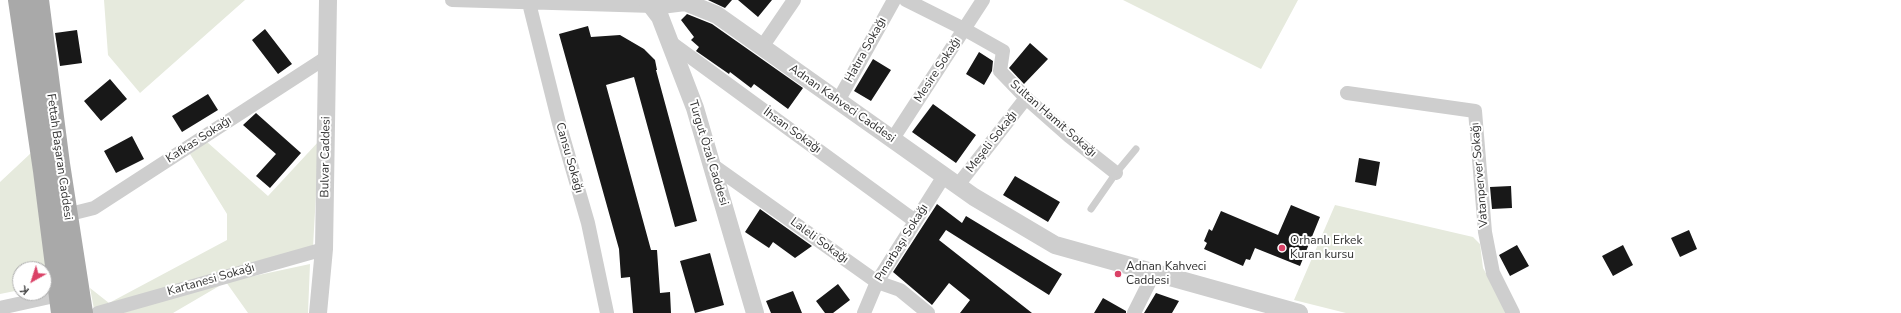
<!DOCTYPE html>
<html>
<head>
<meta charset="utf-8">
<style>
	body { margin:0 }
	#map { position:relative; width:1901px; height:313px; overflow:hidden; background:#fff; font-family:"Nunito Sans",sans-serif }
	canvas { display:block }
	.north { position:absolute; left:12px; top:261px; width:40px; height:40px; box-sizing:border-box; background:#fff; border:1px solid #adadad; border-radius:50%; rotate:219deg; font-size:11px; font-weight:700; line-height:16px; text-align:center; color:#313131 }
	.north::after { content:''; display:block; margin:auto; width:14px; height:18px; background:#da4166; clip-path:polygon(50% 0,100% 100%,50% 72%,0 100%) }
</style>
</head>
<body>
<div id="map">
<canvas width="1901" height="313"></canvas>
<div class="north">K</div>
</div>
<script>
const context = document.querySelector('canvas').getContext('2d');
context.lineJoin = 'round';
function paint(path, color) { context.fillStyle = color; context.fill(path, 'evenodd'); }
const poly = rows => new Path2D(rows.map(r => 'M' + r).join(''));
function stroke(path, color, width, dash) { context.strokeStyle = color; context.lineWidth = width; context.lineCap = dash ? 'butt' : 'round'; context.setLineDash(dash || []); context.stroke(path); }
function label(font, color, halo, rows, align = 'center') {
  context.font = font + ' "Nunito Sans",sans-serif'; context.lineWidth = 4; context.setLineDash([]); context.textBaseline = 'middle'; context.strokeStyle = halo; context.fillStyle = color; for (const [text, x, y, turn = 0] of rows) {
    context.save(); context.translate(x, y); context.rotate((+turn || 0) * Math.PI / 180); context.textAlign = isNaN(turn) ? turn : align; if (halo) context.strokeText(text, 0, 0); context.fillText(text, 0, 0); context.restore();
  }
}
paint(poly([
	[104,0,245,0,140,93,108,55],
	[1123,0,1298,0,1261,69],
	[319,141,313,247,94,309,90,288,109,303,227,240,227,214,190,154,207,142,268,196],
	[31,153,48,283,44,284,44,269,20,269,20,290,0,294,0,182],
	[1335,205,1473,237,1480,244,1483,268,1508,313,1346,313,1294,300],
	[310,264,308,313,248,313,226,282,173,313,122,313,226,282]
]), '#e6eadd');
paint(poly([
	[708,0,732,0,725,8],
	[738,0,772,0,758,17],
	[687,14,712,24,803,88,788,109,754,84,751,88,730,72,729,74,696,51,699,47,691,40,694,37,681,20],
	[588,26,591,37,620,35,644,49,655,60,657,70,656,70,697,221,675,227,634,77,606,85,651,250,657,250,660,293,670,292,671,313,633,313,630,277,621,278,619,249,559,34],
	[265,29,292,64,278,74,252,40],
	[77,30,82,63,60,66,55,33],
	[1030,43,1048,59,1024,84,1009,68],
	[979,52,993,61,992,71,984,85,966,74],
	[873,59,891,70,871,101,854,91],
	[110,79,127,99,101,121,84,101],
	[208,94,218,110,182,132,172,116],
	[933,104,976,135,956,163,912,132],
	[256,113,301,153,270,188,256,176,276,154,243,125],
	[132,136,144,159,116,173,104,151],
	[1359,158,1380,162,1376,186,1355,182],
	[1015,176,1060,202,1048,222,1003,195],
	[1511,186,1512,208,1492,209,1490,187],
	[937,204,962,223,966,216,1062,274,1049,295,946,230,939,240,1032,313,960,313,970,300,949,283,932,305,893,272],
	[1291,205,1320,217,1300,266,1255,248,1250,260,1246,259,1243,266,1204,249,1207,243,1204,241,1209,229,1212,231,1221,211,1278,235],
	[760,209,812,246,795,258,773,242,769,248,745,232],
	[1689,230,1697,249,1680,257,1671,238],
	[1517,245,1529,266,1510,276,1499,255],
	[1623,245,1633,265,1613,276,1602,256],
	[710,253,724,305,695,313,680,261],
	[838,284,850,300,833,313,825,313,816,301],
	[793,291,802,313,771,313,766,301],
	[1156,293,1179,301,1172,313,1144,313],
	[1103,298,1126,311,1126,313,1094,313]
]), '#181818');
stroke(poly([
	[1091,209,1116,173,1136,149]
]), '#cecece', 7);
stroke(poly([
	[452,0,653,6,657,2],
	[906,0,964,29,1003,51,1000,71,1026,98,1069,136,1116,173],
	[529,3,559,123,588,223,607,313],
	[670,42,915,221],
	[762,47,794,0],
	[1347,93,1475,111,1485,232,1493,273,1513,313],
	[838,101,894,0],
	[892,140,983,0],
	[711,164,877,282,900,290,928,313],
	[958,185,1026,98],
	[66,215,94,208,327,57],
	[0,308,59,295],
	[98,313,324,249],
	[864,313,877,282,944,176],
	[1134,313,1154,273]
]), '#cecece', 14);
stroke(poly([
	[647,0,660,17,695,108,755,313],
	[653,6,685,2,717,15,974,197,1055,245,1299,313],
	[318,313,324,249,328,0]
]), '#cecece', 18);
stroke(poly([
	[19,0,44,171,62,313],
	[38,0,59,164,82,313]
]), '#a9a9a9', 22);
for (const [x, y, r, color] of [
	[1282,248,4,"#da4166"],
	[1118,274,4,"#da4166"]
]) { const dot = new Path2D(); dot.arc(x, y, r, 0, 2 * Math.PI); context.fillStyle = color; context.fill(dot); stroke(dot, '#fff', 1.5); }
label('12px', '#313131', '#fff', [
	["Hatıra Sokağı",866,50,-61],
	["Mesire Sokağı",938,70,-57],
	["Adnan Kahveci Caddesi",842,104,35],
	["Sultan Hamit Sokağı",1053,119,41],
	["İhsan Sokağı",792,131,36],
	["Kafkas Sokağı",199,140,-33],
	["Meşeli Sokağı",992,142,-52],
	["Turgut Özal Caddesi",708,153,73],
	["Fettah Başaran Caddesi",59,157,82],
	["Bulvar Caddesi",326,157,-89],
	["Cansu Sokağı",569,158,74],
	["Vatanperver Sokağı",1480,175,-95],
	["Laleli Sokağı",819,241,36],
	["Pınarbaşı Sokağı",902,243,-58],
	["Kartanesi Sokağı",211,280,-16]
]);
label('12px', '#313131', '#fff', [
	["Orhanlı Erkek",1290,241],
	["Kuran kursu",1290,255],
	["Adnan Kahveci",1126,267],
	["Caddesi",1126,281]
], 'left');
</script>
</body>
</html>
